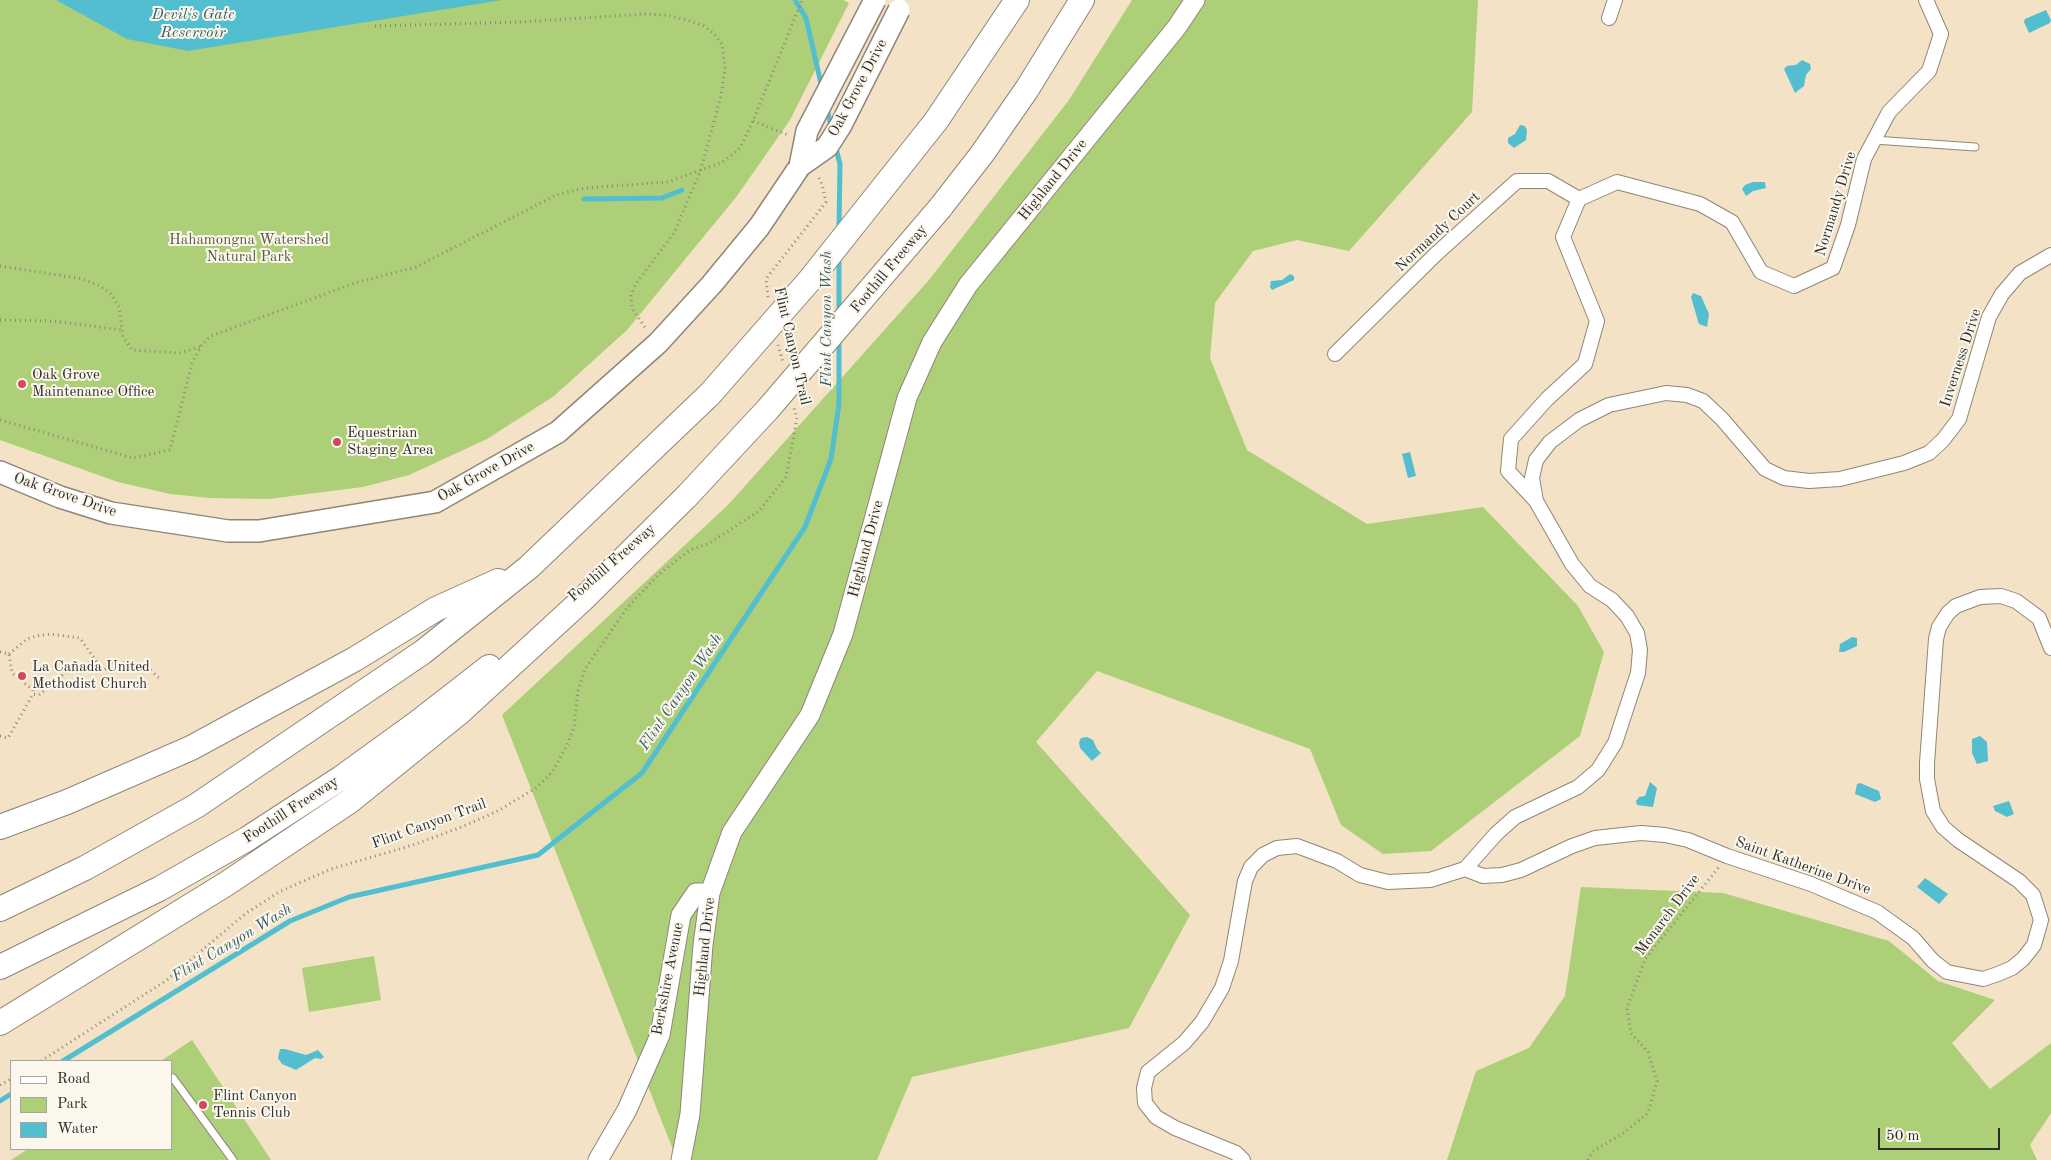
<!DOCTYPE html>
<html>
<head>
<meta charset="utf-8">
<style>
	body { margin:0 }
	#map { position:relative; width:2051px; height:1160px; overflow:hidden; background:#f3e2c5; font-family:"Old Standard TT",serif }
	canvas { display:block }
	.legend { position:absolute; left:10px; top:1060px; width:162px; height:90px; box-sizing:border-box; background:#fbf7ec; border:1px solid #a8a59f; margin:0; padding:6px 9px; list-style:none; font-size:15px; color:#2b2b2b }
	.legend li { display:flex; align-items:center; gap:10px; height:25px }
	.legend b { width:25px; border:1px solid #a8a59f }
	.scale { position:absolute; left:1878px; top:1128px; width:122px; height:22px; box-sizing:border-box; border:2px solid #2b2b2b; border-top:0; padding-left:6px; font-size:15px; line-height:18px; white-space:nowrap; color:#2b2b2b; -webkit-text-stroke:4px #fbf7ec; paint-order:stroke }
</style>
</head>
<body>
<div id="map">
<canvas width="2051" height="1160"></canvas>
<ul class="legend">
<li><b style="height:6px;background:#fff"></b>Road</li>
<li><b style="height:14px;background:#adcf77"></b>Park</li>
<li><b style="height:14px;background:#53becf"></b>Water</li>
</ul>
<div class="scale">50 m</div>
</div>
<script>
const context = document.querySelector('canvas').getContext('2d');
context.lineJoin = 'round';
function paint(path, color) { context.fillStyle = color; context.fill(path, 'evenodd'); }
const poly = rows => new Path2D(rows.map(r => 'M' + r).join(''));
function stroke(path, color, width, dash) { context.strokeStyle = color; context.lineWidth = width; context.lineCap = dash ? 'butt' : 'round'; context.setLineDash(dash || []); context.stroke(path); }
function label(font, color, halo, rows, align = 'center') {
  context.font = font + ' "Old Standard TT",serif'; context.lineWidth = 4; context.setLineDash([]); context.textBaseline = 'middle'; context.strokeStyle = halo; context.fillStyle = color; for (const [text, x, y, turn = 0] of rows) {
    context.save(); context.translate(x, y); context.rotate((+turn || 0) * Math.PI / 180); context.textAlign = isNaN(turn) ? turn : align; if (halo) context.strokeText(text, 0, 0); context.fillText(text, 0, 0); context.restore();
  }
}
paint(poly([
	[0,0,843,0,849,3,790,120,737,196,627,330,554,396,487,439,409,475,363,487,268,499,210,498,170,494,118,482,0,440],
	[1132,0,1478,0,1472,112,1349,251,1297,240,1253,251,1215,303,1210,358,1247,450,1367,524,1483,507,1578,606,1604,652,1580,736,1431,851,1383,854,1341,825,1310,749,1097,671,1036,742,1190,915,1129,1028,912,1077,877,1160,677,1160,502,715,728,505,929,280,1069,100],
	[1581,887,1723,893,1889,941,1938,981,1995,1000,1952,1043,1990,1089,2051,1043,2051,1113,2030,1145,2037,1160,1447,1160,1476,1071,1529,1048,1565,996],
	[374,956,381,1000,309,1012,302,968],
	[192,1040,271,1160,11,1160,28,1149,171,1149,171,1061,161,1061]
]), '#adcf77');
paint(poly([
	[56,0,502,0,188,51,127,39],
	[2046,10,2051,20,2050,23,2029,33,2024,22,2025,19],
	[1802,60,1810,64,1811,69,1806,75,1804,86,1795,93,1784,69,1787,66,1796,65],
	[1520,125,1525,126,1527,130,1526,140,1514,148,1508,143,1508,138,1515,134],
	[1753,182,1765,182,1766,188,1753,191,1746,196,1742,189,1745,185],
	[1290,274,1294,276,1294,280,1272,290,1270,287,1271,281,1282,280],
	[1693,293,1701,296,1709,314,1707,327,1699,324,1698,321,1691,297],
	[1410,452,1416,476,1408,478,1402,454],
	[1852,637,1857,638,1857,646,1844,652,1839,652,1840,644],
	[1980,736,1987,742,1988,761,1977,764,1972,753,1972,739],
	[1087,737,1093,740,1097,749,1101,753,1092,761,1080,748,1079,742,1081,738],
	[1650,782,1657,788,1653,807,1637,805,1636,801,1639,797,1645,796],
	[1860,783,1879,791,1881,799,1875,802,1855,794,1857,784],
	[2009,801,2014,814,2007,817,1995,811,1993,806],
	[1925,878,1948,894,1939,904,1917,887],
	[280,1049,285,1049,306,1055,318,1050,324,1057,321,1059,315,1058,296,1070,282,1064,278,1058]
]), '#53becf');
stroke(poly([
	[795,0,806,18,822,88],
	[827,108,831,127],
	[835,145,840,164,839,228],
	[584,199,662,198,682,190],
	[839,313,839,257],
	[63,1061,290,921,349,897,538,855,642,773,805,527,831,459,839,404,839,339],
	[0,1101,11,1094]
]), '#53becf', 5);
const lane = poly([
	[1874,140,1975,147],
	[173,1078,233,1160]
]);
const street = poly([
	[1609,18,1615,0],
	[1335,354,1436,254,1517,181,1548,181,1579,199],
	[1536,501,1508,471,1511,439,1547,399,1585,364,1597,321,1563,237,1579,199,1617,182,1700,204,1732,222,1761,272,1794,286,1833,268,1848,225,1864,159,1889,112,1929,71,1941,34,1926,0],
	[1465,869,1483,876,1502,875,1521,870,1572,846,1595,838,1641,833,1665,835,1688,840,1727,856,1811,884,1877,912,1913,938,1933,961,1947,972,1983,979,1998,974,2012,968,2023,959,2034,945,2041,920,2033,895,2019,881,1958,840,1943,827,1933,811,1927,779,1927,763,1936,639,1939,627,1948,613,1956,606,1980,597,2001,596,2016,601,2039,618,2051,648],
	[1243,1160,1236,1153,1175,1128,1156,1117,1145,1103,1144,1088,1148,1072,1184,1043,1202,1022,1222,988,1231,961,1245,881,1251,867,1263,855,1277,848,1297,846,1337,861,1360,875,1388,882,1430,880,1465,869,1496,834,1515,817,1578,787,1598,770,1615,743,1638,673,1640,650,1637,633,1627,616,1612,600,1590,586,1572,564,1536,501,1532,478,1536,460,1550,442,1579,420,1609,405,1666,393,1687,395,1703,401,1722,419,1765,469,1784,478,1809,481,1840,479,1904,463,1929,453,1943,440,1959,419,1989,317,2002,294,2020,273,2051,255]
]);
const secondary = poly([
	[598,1160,627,1110,660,1035,681,915,696,893,710,893],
	[681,1160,690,1114,703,945,710,893,732,832,810,715,843,634,907,398,932,342,968,285,1177,27,1195,0]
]);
const primary = poly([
	[0,472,60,497,111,513,228,531,259,531,435,502,558,432,658,343,712,284,759,227,800,166]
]);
const highway = poly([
	[936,121,1017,0],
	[940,208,982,154,1027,89,1082,0],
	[0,827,67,802,191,748,355,659,436,609,498,581],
	[0,909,85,868,196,806,423,652,529,567,710,394],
	[0,967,159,889,247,839,341,778,417,723,489,667],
	[0,1023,226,884,350,801,459,713,581,601,687,496]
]);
stroke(lane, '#8f8678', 9);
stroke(street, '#8f8678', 16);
stroke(secondary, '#8f8678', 21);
stroke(primary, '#8f8678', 24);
stroke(highway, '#8f8678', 26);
stroke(poly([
	[375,26,520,22,646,14,666,15,687,20,704,26,714,34,722,44,725,70,721,96,700,172,674,233,635,285,631,296,632,308,646,329],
	[753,121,788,135],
	[0,266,83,279,100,286,111,294,119,307,123,337,132,350,179,353,200,347],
	[768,297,766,279,826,202,822,184,818,176],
	[0,320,52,321,122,330],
	[778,345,783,363],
	[0,420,133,458,170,450,192,363,201,346,211,336,355,283,416,267,556,195,585,188,668,182,723,162,740,148,753,121,802,0],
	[0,652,9,654,12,673,33,690,33,694],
	[9,654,27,639,36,636,50,634,80,638,103,671,115,662,146,666,160,679],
	[0,736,8,738,33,694,39,695,71,668,80,664,96,662],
	[41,1061,167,980,245,914,279,892,331,869,413,845,459,828,496,812,536,788,553,771,567,745,574,727,578,690,585,669,627,608,659,574,690,550,708,544,759,511,786,477,797,418,794,408],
	[0,1085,11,1079],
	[1588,1160,1592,1152,1622,1134,1648,1113,1657,1081,1648,1052,1631,1033,1627,1008,1645,959,1719,867]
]), '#8f8678', 3, [1, 4]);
stroke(lane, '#fff', 7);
stroke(street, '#fff', 14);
stroke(secondary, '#fff', 19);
stroke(primary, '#fff', 21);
stroke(highway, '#fff', 24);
const primaryBridge = poly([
	[800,166,827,147,841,125,899,10],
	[800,166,807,131,875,0]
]);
const highwayBridge = poly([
	[710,394,809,281,936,121],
	[687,496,768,409,940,208]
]);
stroke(primaryBridge, '#8f8678', 24, []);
stroke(highwayBridge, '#8f8678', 26, []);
stroke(primaryBridge, '#fff', 21);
stroke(highwayBridge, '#fff', 24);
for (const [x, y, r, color] of [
	[22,384,5,"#d1495b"],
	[337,442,5,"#d1495b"],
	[22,676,5,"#d1495b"],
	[203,1105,5,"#d1495b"]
]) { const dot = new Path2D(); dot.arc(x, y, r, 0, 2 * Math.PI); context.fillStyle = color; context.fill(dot); stroke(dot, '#fbf7ec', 2); }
label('15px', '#2b2b2b', '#fbf7ec', [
	["Oak Grove Drive",858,88,-62],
	["Highland Drive",1053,180,-51],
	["Normandy Drive",1836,204,-73],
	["Normandy Court",1438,232,-43],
	["Foothill Freeway",889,269,-50],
	["Flint Canyon Trail",792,346,77],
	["Inverness Drive",1961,358,-72],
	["Oak Grove Drive",486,472,-29],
	["Oak Grove Drive",65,495,19],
	["Highland Drive",866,549,-75],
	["Foothill Freeway",612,563,-41],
	["Foothill Freeway",291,810,-33],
	["Flint Canyon Trail",429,824,-20],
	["Saint Katherine Drive",1803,866,20],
	["Monarch Drive",1668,915,-53],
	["Highland Drive",705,947,-84],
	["Berkshire Avenue",668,979,-79]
]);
label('15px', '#525c42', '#fbf7ec', [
	["Hahamongna Watershed",249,240],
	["Natural Park",249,257]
]);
label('15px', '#2b2b2b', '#fbf7ec', [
	["Oak Grove",32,375],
	["Maintenance Office",32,392],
	["Equestrian",347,433],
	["Staging Area",347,450],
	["La Cañada United",32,667],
	["Methodist Church",32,684],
	["Flint Canyon",213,1096],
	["Tennis Club",213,1113]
], 'left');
label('italic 16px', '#395e64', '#fbf7ec', [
	["Devil's Gate",193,15],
	["Reservoir",193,33],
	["Flint Canyon Wash",827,319,-90],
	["Flint Canyon Wash",681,692,-56],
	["Flint Canyon Wash",232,943,-31]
]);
</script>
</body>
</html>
